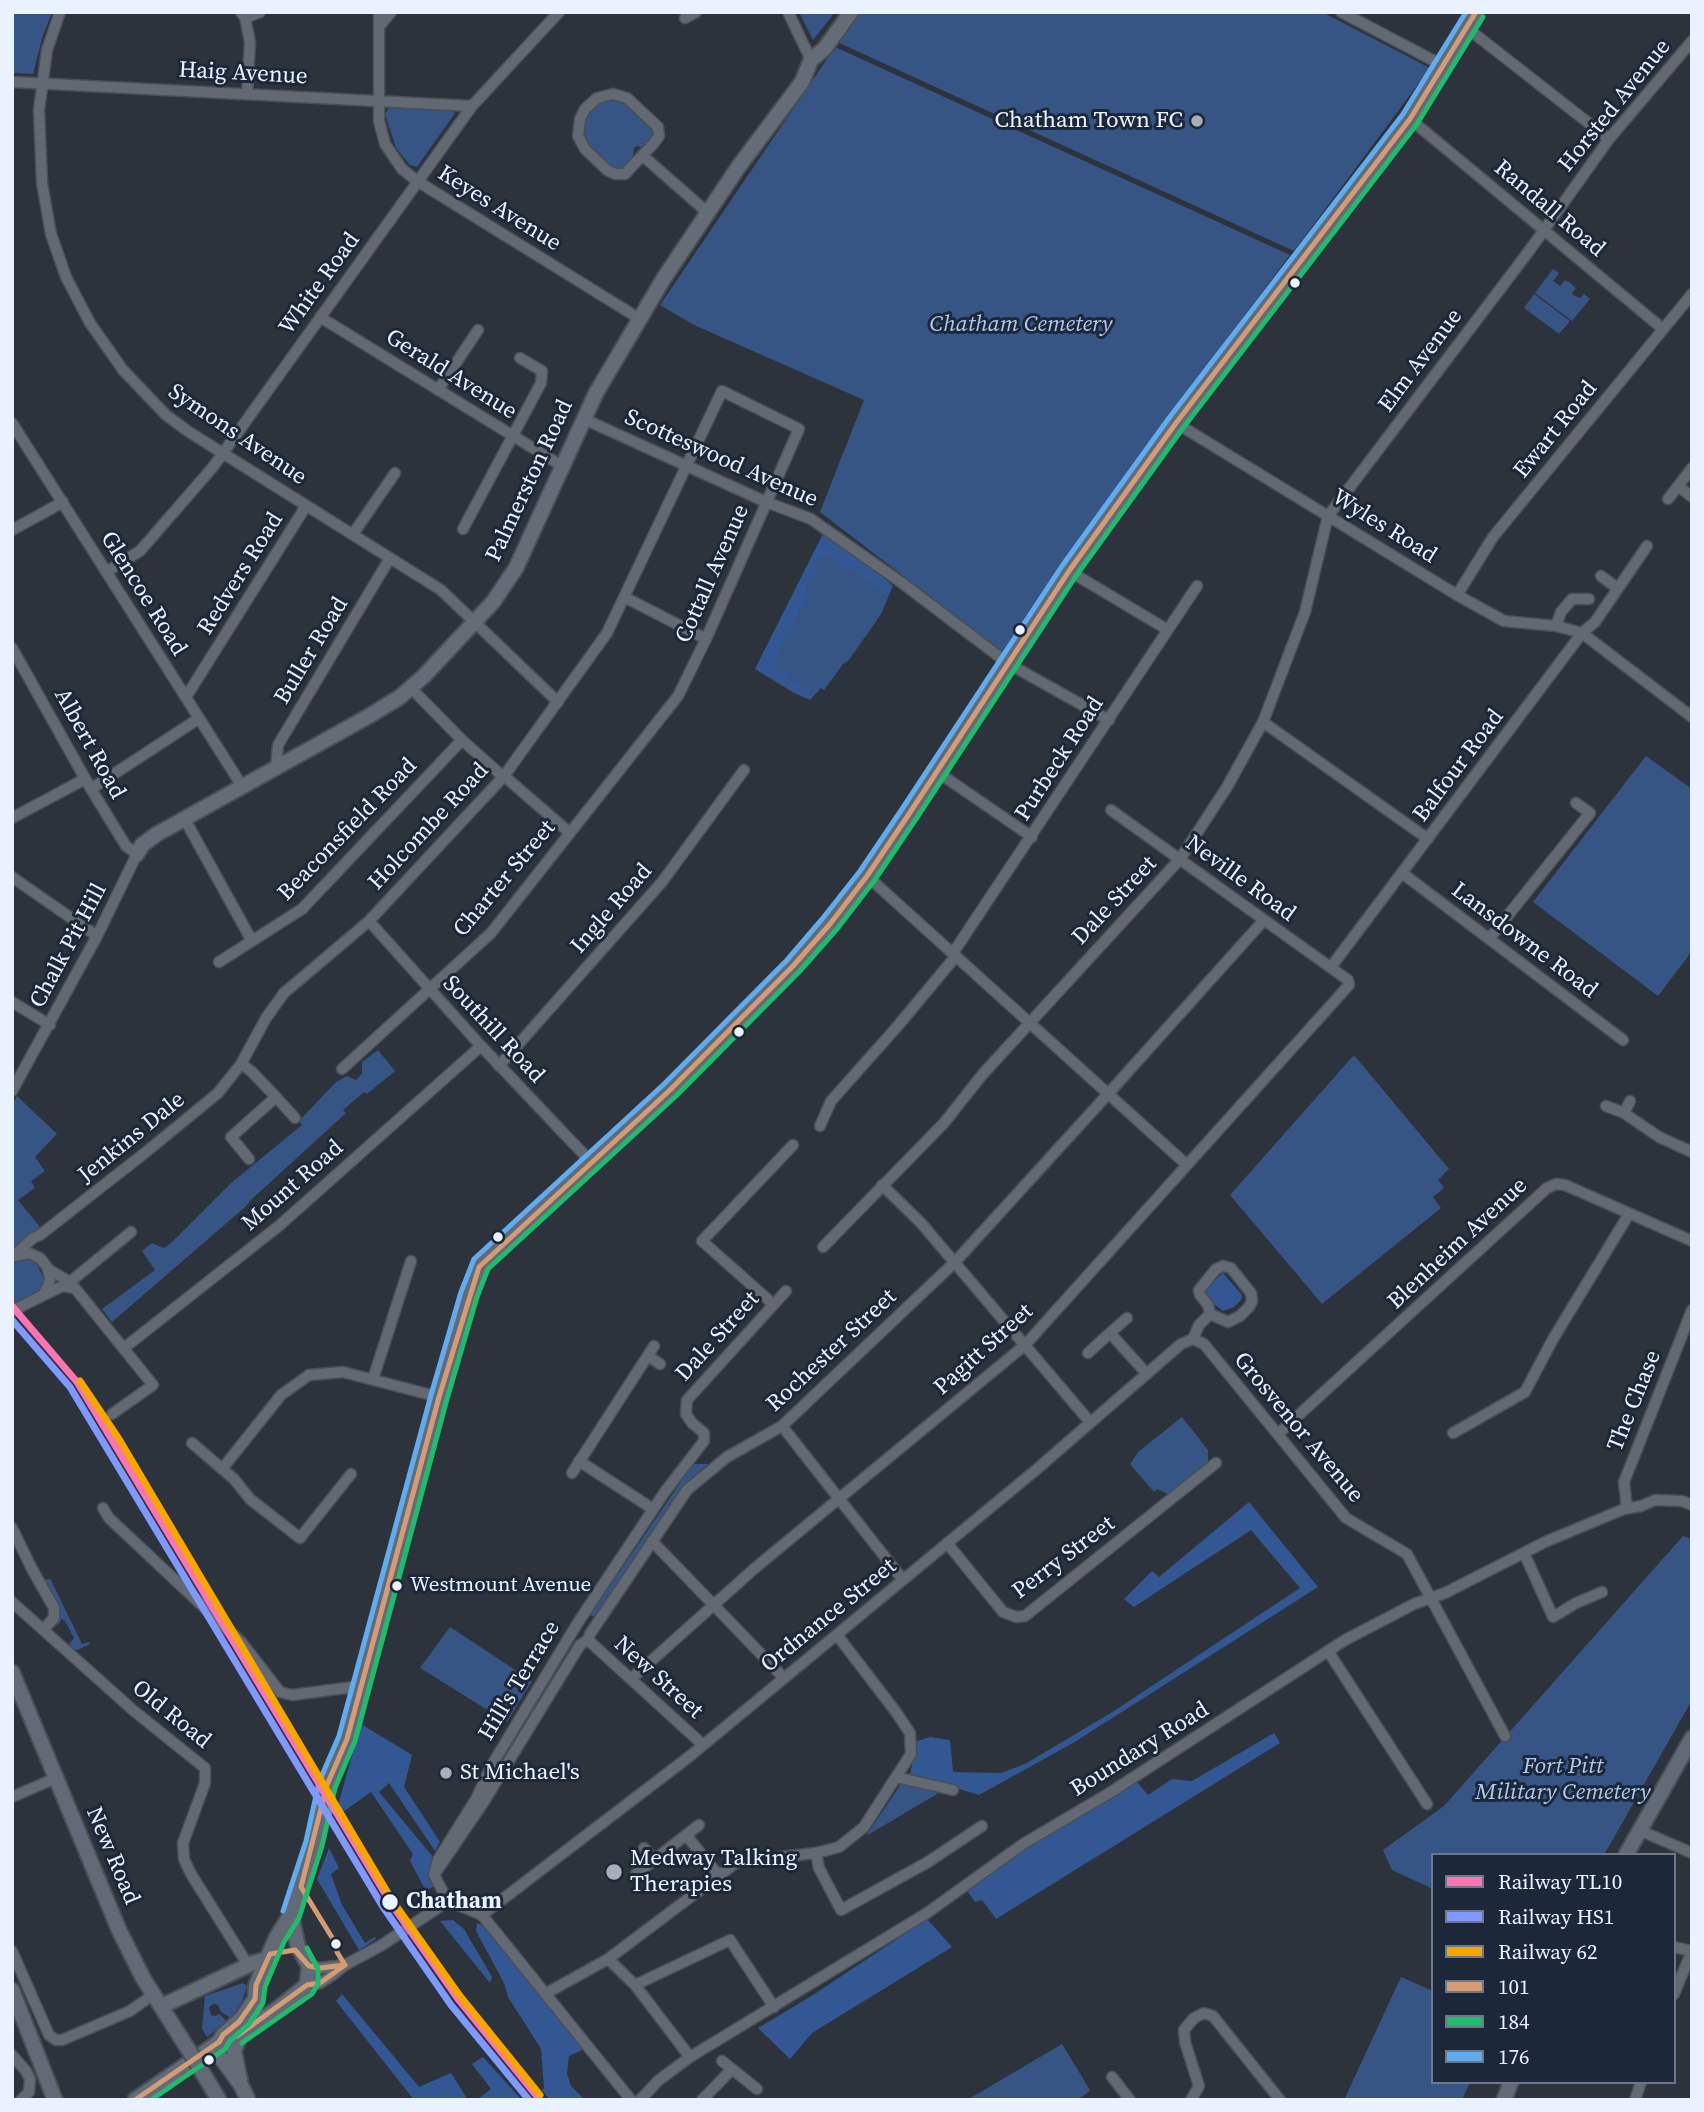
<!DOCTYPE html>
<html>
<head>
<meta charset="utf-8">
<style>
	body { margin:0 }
	#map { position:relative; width:1704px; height:2112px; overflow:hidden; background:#2d333d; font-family:"Source Serif 4",serif }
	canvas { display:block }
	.frame { position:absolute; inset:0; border:14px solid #eaf2ff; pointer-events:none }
	.legend { position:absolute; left:1431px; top:1853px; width:245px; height:231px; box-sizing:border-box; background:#1c2739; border:2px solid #6e7888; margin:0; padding:9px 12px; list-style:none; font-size:21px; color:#eaf2ff }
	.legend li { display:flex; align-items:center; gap:14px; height:35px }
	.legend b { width:35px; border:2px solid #6e7888 }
</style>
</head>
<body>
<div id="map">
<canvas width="1704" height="2112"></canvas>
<div class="frame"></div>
<ul class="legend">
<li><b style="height:9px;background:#fc75b2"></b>Railway TL10</li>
<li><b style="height:9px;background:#8099ff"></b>Railway HS1</li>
<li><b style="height:9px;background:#f7a600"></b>Railway 62</li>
<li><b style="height:9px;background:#d39c74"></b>101</li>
<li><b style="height:9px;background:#20bc6c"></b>184</li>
<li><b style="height:9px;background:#60acee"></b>176</li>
</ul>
</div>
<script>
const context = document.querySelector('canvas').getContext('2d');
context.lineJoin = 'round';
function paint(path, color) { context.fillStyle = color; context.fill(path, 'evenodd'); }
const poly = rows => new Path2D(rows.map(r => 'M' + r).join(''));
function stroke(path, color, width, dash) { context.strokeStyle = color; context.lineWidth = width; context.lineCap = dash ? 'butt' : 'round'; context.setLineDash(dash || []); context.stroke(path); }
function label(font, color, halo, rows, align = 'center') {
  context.font = font + ' "Source Serif 4",serif'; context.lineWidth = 6; context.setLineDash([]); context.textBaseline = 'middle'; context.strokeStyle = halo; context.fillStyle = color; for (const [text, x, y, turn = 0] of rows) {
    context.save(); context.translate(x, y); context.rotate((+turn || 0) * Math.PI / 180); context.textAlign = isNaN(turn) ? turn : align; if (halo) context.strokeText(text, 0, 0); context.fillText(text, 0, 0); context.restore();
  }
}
paint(poly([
	[12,12,52,12,42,38,33,74,12,73],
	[799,12,835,12,813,40],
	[857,12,1322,12,1430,68,1294,251,835,41],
	[835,47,1290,255,1145,448,1059,568,1005,654,820,512,864,400,694,325,660,305],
	[616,98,626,101,653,127,654,134,645,148,637,146,634,148,633,156,635,159,625,168,620,170,609,166,586,144,583,135,586,113,598,102],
	[389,108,451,110,455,113,417,167,410,165,396,148,385,114],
	[1553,269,1559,273,1553,281,1560,286,1565,280,1569,282,1576,288,1572,293,1575,296,1581,298,1584,294,1590,299,1572,321,1535,293],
	[1534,294,1570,321,1559,334,1524,308],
	[824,532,893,586,881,614,849,660,843,664,824,690,821,688,810,700,794,693,755,669],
	[1646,756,1692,789,1692,951,1658,996,1533,902],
	[378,1050,395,1071,367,1094,364,1092,343,1110,346,1113,252,1199,244,1208,112,1322,102,1309,155,1270,142,1251,152,1243,164,1248,171,1243,231,1183,302,1125,299,1121,336,1082,347,1076,356,1080,362,1074,362,1062],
	[1354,1055,1449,1169,1438,1180,1444,1188,1433,1197,1441,1208,1322,1304,1230,1195],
	[17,1096,57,1134,35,1157,45,1171,31,1181,35,1188,18,1200,40,1227,12,1249,12,1104],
	[20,1258,32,1260,37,1264,44,1279,38,1294,17,1305,12,1300,12,1262],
	[1182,1417,1208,1450,1208,1462,1198,1473,1168,1494,1157,1489,1154,1492,1130,1464,1138,1452],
	[693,1464,708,1464,691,1479,672,1503,594,1617,590,1615],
	[1683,1536,1692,1539,1692,1700,1604,1855,1433,1855,1433,1889,1392,1870,1383,1850,1444,1806],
	[48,1574,82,1644,89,1642,90,1644,77,1650,74,1649,69,1644,74,1638,65,1621,62,1619,58,1625,55,1623,58,1616,58,1607,43,1580,50,1579],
	[450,1627,532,1681,507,1722,420,1668],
	[903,1781,942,1791,866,1836],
	[1401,1977,1433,1991,1433,2082,1470,2082,1462,2100,1344,2100],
	[243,1983,247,1986,242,2002,231,2018,221,2012,218,2005,214,2004,209,2007,211,2015,215,2016,220,2014,227,2022,207,2037,202,2029,205,1996],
	[1062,2044,1090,2090,1086,2094,1076,2100,967,2100]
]), '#365484');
paint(poly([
	[824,532,889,582,890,588,887,594,881,592,848,568,841,566,837,561,828,557,817,559,816,573,806,584,807,592,804,605,799,607,797,621,786,634,783,644,778,648,780,656,776,661,777,669,785,671,792,679,811,690,808,699,755,669],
	[1223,1273,1242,1295,1241,1300,1234,1307,1223,1311,1210,1301,1205,1292,1209,1285],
	[1249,1502,1318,1587,1073,1743,979,1795,910,1774,917,1741,930,1737,950,1740,953,1772,1001,1773,1025,1764,1114,1711,1300,1588,1251,1530,1134,1607,1124,1599,1152,1571,1159,1577],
	[361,1724,412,1755,404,1787,440,1842,435,1851,389,1783,379,1792,433,1857,430,1871,437,1884,426,1891,410,1861,413,1854,371,1792,343,1812,338,1805],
	[1274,1733,1280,1743,996,1919,982,1900,975,1902,967,1890,1023,1851,1136,1781,1148,1795,1172,1779,1192,1781],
	[329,1848,339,1868,331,1874,342,1905,365,1943,375,1937,376,1939,359,1950,317,1879],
	[927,1919,952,1947,812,2033,790,2059,758,2028,813,1995],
	[453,1920,464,1929,492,1977,490,1983,440,1921],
	[477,1923,485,1926,586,2048,569,2056,567,2074,571,2086,585,2100,550,2100,542,2090,544,2088,541,2049,508,1997,504,1983,476,1931],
	[342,1994,419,2087,451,2073,468,2100,414,2100,336,2001],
	[483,2057,522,2100,477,2100,491,2089,472,2064]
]), '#325792');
const street = poly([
	[60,12,47,50,39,110,42,183,51,234,66,277,90,323,123,370,166,415,189,432,441,590,558,702],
	[241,12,245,18,250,42,247,94],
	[379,12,379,121,385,144,402,169,417,181,640,319],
	[788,12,811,60],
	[1341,12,1444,66],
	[245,18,260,12],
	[685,18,696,12],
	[379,27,391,12],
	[1467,28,1609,139],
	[12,82,472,106],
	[613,94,627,98,658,127,659,136,654,143,625,174,615,174,607,170,585,149,578,136,580,119,585,109,597,98,613,94],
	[1410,119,1663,329],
	[643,156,707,212],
	[320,317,562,466],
	[438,390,478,330],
	[584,419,766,502,811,519,902,583,1009,664,1109,720],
	[12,423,242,786],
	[1176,423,1457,595,1504,621,1556,626,1582,633,1692,717],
	[1678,486,1692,497],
	[1668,499,1692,468],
	[463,529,541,383,542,371,520,358],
	[12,530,63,502],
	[353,534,395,473],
	[1069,571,1168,630],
	[106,572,140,551,213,467,472,106,559,12],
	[1601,576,1617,588],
	[1457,595,1493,537,1692,294],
	[626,598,706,639],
	[1556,626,1561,612,1572,599,1589,599],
	[12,648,91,789,126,846,137,854,97,936,12,1091],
	[411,688,462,740,500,774],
	[186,697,306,506],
	[1263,722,1428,839],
	[276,768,278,745,390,558],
	[936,771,1032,837],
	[504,776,570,833],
	[91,789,198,719],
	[12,818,85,779],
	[184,818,252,941],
	[1402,873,1623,1040],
	[867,876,1187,1165],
	[12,877,97,936],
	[369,921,481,1046,592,1163],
	[1489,939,1590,813,1576,803],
	[953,953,1197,586],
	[219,962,302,909,462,740],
	[1331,967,1582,633,1595,622,1647,546],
	[12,1002,50,1025],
	[241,1064,251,1071,276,1097,231,1137,249,1159],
	[499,1066,662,882,744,770],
	[276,1097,295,1118],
	[1606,1106,1624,1113,1659,1137,1692,1152],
	[1624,1113,1630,1101],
	[820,1126,831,1101,896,1028,956,956],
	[882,1185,921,1223,1090,1422],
	[823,1247,944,1123,982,1075,1180,859,1227,787,1263,722,1305,612,1328,516,1529,251,1609,139,1692,41],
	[16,1254,33,1238,40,1235,146,1152,218,1093,241,1064,266,1018,284,993,369,921,504,776,607,633,722,391,799,429,706,639,678,696,491,933,342,1069],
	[1223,1266,1231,1268,1251,1293,1252,1301,1249,1307,1240,1316,1228,1322,1210,1314,1208,1305,1200,1295,1199,1290,1216,1269,1223,1266],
	[48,1269,70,1282,153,1385,112,1414],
	[70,1282,131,1232],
	[44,1295,63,1286,74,1288],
	[773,1304,702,1241,793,1145],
	[12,1311,42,1296,48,1287,50,1278,47,1267,40,1258,29,1253,14,1256],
	[1110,1333,1127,1318],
	[1193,1339,1204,1344,1346,1518,1407,1554,1505,1736],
	[1193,1339,1199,1325,1210,1314],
	[124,1348,280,1225,481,1046],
	[1088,1353,1110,1333,1147,1374],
	[648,1356,660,1364],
	[373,1379,411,1261],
	[782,1426,903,1580],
	[1453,1433,1525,1392,1553,1339,1629,1214],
	[1278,1434,1547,1188,1556,1184,1565,1185,1692,1241],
	[192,1443,234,1479,250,1499,300,1538,351,1474],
	[579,1461,653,1509],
	[222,1469,281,1395,309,1375,343,1372,439,1397],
	[572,1473,654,1346],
	[103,1508,109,1518,242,1643,280,1692,292,1695,361,1686],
	[1627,1508,1624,1482,1692,1310],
	[12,1528,32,1569,54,1608,54,1618,43,1630],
	[652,1541,784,1678],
	[947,1543,1003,1612,1016,1617,1025,1616,1216,1463],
	[1524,1553,1553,1617,1576,1603,1602,1592],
	[12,1602,134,1711,205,1768,205,1783,183,1843,184,1859,191,1874,248,1965],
	[837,1635,896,1712,910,1733,911,1754,896,1777],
	[588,1640,702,1744],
	[1328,1651,1427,1804],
	[632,1678,755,1568,1025,1345,1349,985,1348,980,1111,810],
	[12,1797,56,1778],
	[1641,1831,1692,1853],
	[686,1835,719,1876],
	[644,1848,654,1859],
	[816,1853,819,1868,841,1910,928,1862,982,1826],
	[636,1874,699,1825],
	[434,1875,483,1803,580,1645,588,1640,590,1634,687,1490,727,1457,782,1426,955,1262,1108,1094,1264,920],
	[434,1875,438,1860,476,1799,493,1763,577,1624,664,1493,704,1441,704,1433,692,1423,686,1414,687,1400,786,1291],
	[434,1875,448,1901],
	[448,1901,482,1915,631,2100],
	[482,1915,690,1756,1037,1469,1181,1344,1193,1339],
	[1674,1947,1692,1951],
	[12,1951,49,2035,56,2040,62,2040,130,2011,154,1994],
	[608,1959,635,1985,690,2057],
	[309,1966,320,1968,344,1965],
	[307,1985,320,1983,334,1974,345,1965,382,1945,448,1901],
	[635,1985,730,1940,774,2007],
	[545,1994,608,1959,737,1862,816,1853,839,1847,864,1827,896,1777,953,1790],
	[1674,1994,1692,1951],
	[12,2055,26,2071,30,2079,29,2092,21,2100],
	[722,2061,757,2089],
	[1112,2077,1130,2100],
	[640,2100,659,2080,690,2057,927,1913,1023,1844,1111,1792,1345,1640,1414,1604,1445,1593,1545,1542,1624,1509,1641,1506,1655,1500,1682,1501,1692,1505],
	[702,2100,732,2069],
	[1191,2100,1199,2086,1185,2042,1184,2030,1194,2018,1204,2013,1213,2016,1280,2100],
	[1635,2100,1641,2082]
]);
const secondary = poly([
	[137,854,142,845,157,834,369,716,400,697,424,676,493,602,516,568,596,393,664,278,739,166,802,82,811,60,825,48,851,12],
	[162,2006,253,1963,268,1959],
	[213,2047,241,2085,248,2100],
	[240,2080,234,2051,241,2033]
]);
const primary = poly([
	[12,1672,119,1930,143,1978,188,2049],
	[1626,1855,1692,1738],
	[12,1990,55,2100],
	[228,2042,277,2009,307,1985,309,1966,298,1947,291,1914],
	[201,2070,219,2100],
	[135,2100,219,2042,223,2035,242,2018,255,1999,256,1985,276,1938,291,1914,314,1843,327,1785,347,1739,439,1397,469,1294,481,1264,670,1090,793,966,830,924,867,876,909,814,1069,571,1176,423,1410,119,1476,12],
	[1504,2100,1511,2082]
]);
stroke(street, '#494f56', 13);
stroke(secondary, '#494f56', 18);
stroke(primary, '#494f56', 18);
stroke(street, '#636973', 10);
stroke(secondary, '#646c78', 14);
stroke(primary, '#626a77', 14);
const primaryBridge = poly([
	[188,2049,201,2070]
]);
stroke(primaryBridge, '#494f56', 18, []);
stroke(primaryBridge, '#626a77', 14);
stroke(poly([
	[345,1965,337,1952,336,1944,301,1887,327,1785,347,1739,439,1397,479,1267,670,1090,793,966,830,924,867,876,909,814,1069,571,1176,423,1410,119,1476,12],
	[237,2036,307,1985,320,1983,345,1965],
	[135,2100,219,2042,223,2035,239,2022,255,1999,256,1985,270,1954,295,1950,309,1966,320,1968,345,1965]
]), '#d39c74', 5);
stroke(poly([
	[242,2043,312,1994,318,1984,318,1969,307,1948],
	[151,2100,225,2049,230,2041,249,2024,263,2003,265,1987,284,1942,299,1918,322,1846,335,1788,355,1741,447,1399,477,1297,488,1269,676,1096,799,972,837,929,874,881,916,819,1076,576,1183,428,1417,124,1483,17]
]), '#20bc6c', 5);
stroke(poly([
	[283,1911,306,1841,319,1782,339,1736,431,1395,461,1292,474,1259,664,1084,787,960,823,918,860,871,902,809,1062,566,1169,418,1403,114,1466,12]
]), '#60acee', 5);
stroke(poly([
	[12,1306,77,1382,390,1902,458,1999,540,2100]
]), '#fc75b2', 7);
stroke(poly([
	[12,1320,70,1387,383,1907,451,2005,529,2100]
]), '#8099ff', 7);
stroke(poly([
	[80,1381,119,1439,392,1900,460,1996,540,2095]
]), '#f7a600', 7);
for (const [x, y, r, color] of [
	[1197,121,7,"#a8afbb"],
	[1295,283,6,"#eaf2ff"],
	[1020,630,6,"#eaf2ff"],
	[739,1032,6,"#eaf2ff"],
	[498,1237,6,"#eaf2ff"],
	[397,1586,6,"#eaf2ff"],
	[446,1773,7,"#a8afbb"],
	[614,1872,9,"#a8afbb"],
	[390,1902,9,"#eaf2ff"],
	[336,1944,6,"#eaf2ff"],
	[209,2060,6,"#eaf2ff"]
]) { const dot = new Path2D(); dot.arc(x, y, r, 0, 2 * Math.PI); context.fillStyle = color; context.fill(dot); stroke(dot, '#1c2739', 2.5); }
label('21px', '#eaf2ff', '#1c2739', [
	["Westmount Avenue",410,1586]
], 'left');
label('23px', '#eaf2ff', '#1c2739', [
	["Haig Avenue",243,74,3],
	["Horsted Avenue",1615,106,-51],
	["Keyes Avenue",499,209,32],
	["Randall Road",1549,209,40],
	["White Road",320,284,-54],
	["Elm Avenue",1421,361,-53],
	["Gerald Avenue",451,375,32],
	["Ewart Road",1556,430,-51],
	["Symons Avenue",237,435,34],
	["Scotteswood Avenue",721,459,24],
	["Palmerston Road",530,481,-65],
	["Wyles Road",1384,527,32],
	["Redvers Road",241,574,-58],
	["Cottall Avenue",713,574,-66],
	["Glencoe Road",143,594,58],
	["Buller Road",312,651,-59],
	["Albert Road",89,744,61],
	["Purbeck Road",1060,759,-57],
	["Balfour Road",1459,766,-53],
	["Holcombe Road",429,827,-47],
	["Beaconsfield Road",348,830,-46],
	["Charter Street",505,879,-50],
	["Neville Road",1240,879,36],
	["Dale Street",1115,901,-47],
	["Ingle Road",612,909,-49],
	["Lansdowne Road",1524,941,37],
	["Chalk Pit Hill",69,946,-62],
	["Southill Road",493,1030,47],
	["Jenkins Dale",132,1138,-39],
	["Mount Road",293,1186,-41],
	["Blenheim Avenue",1458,1244,-43],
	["Dale Street",718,1337,-48],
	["Pagitt Street",984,1350,-42],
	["Rochester Street",832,1351,-43],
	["The Chase",1635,1401,-68],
	["Grosvenor Avenue",1298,1428,50],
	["Perry Street",1064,1558,-37],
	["Ordnance Street",829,1616,-39],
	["New Street",658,1678,42],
	["Hill's Terrace",520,1681,-59],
	["Old Road",171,1715,39],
	["Boundary Road",1140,1750,-32],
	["New Road",112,1856,67]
]);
label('23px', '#eaf2ff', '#1c2739', [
	["Chatham Town FC",1183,121,"right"],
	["St Michael's",460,1773],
	["Medway Talking",630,1859],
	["Therapies",630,1885]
], 'left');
label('italic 23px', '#b1c9ee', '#1c2739', [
	["Chatham Cemetery",1021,325],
	["Fort Pitt",1563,1767],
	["Military Cemetery",1563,1793]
]);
label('bold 23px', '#eaf2ff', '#1c2739', [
	["Chatham",406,1902]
], 'left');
</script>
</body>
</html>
